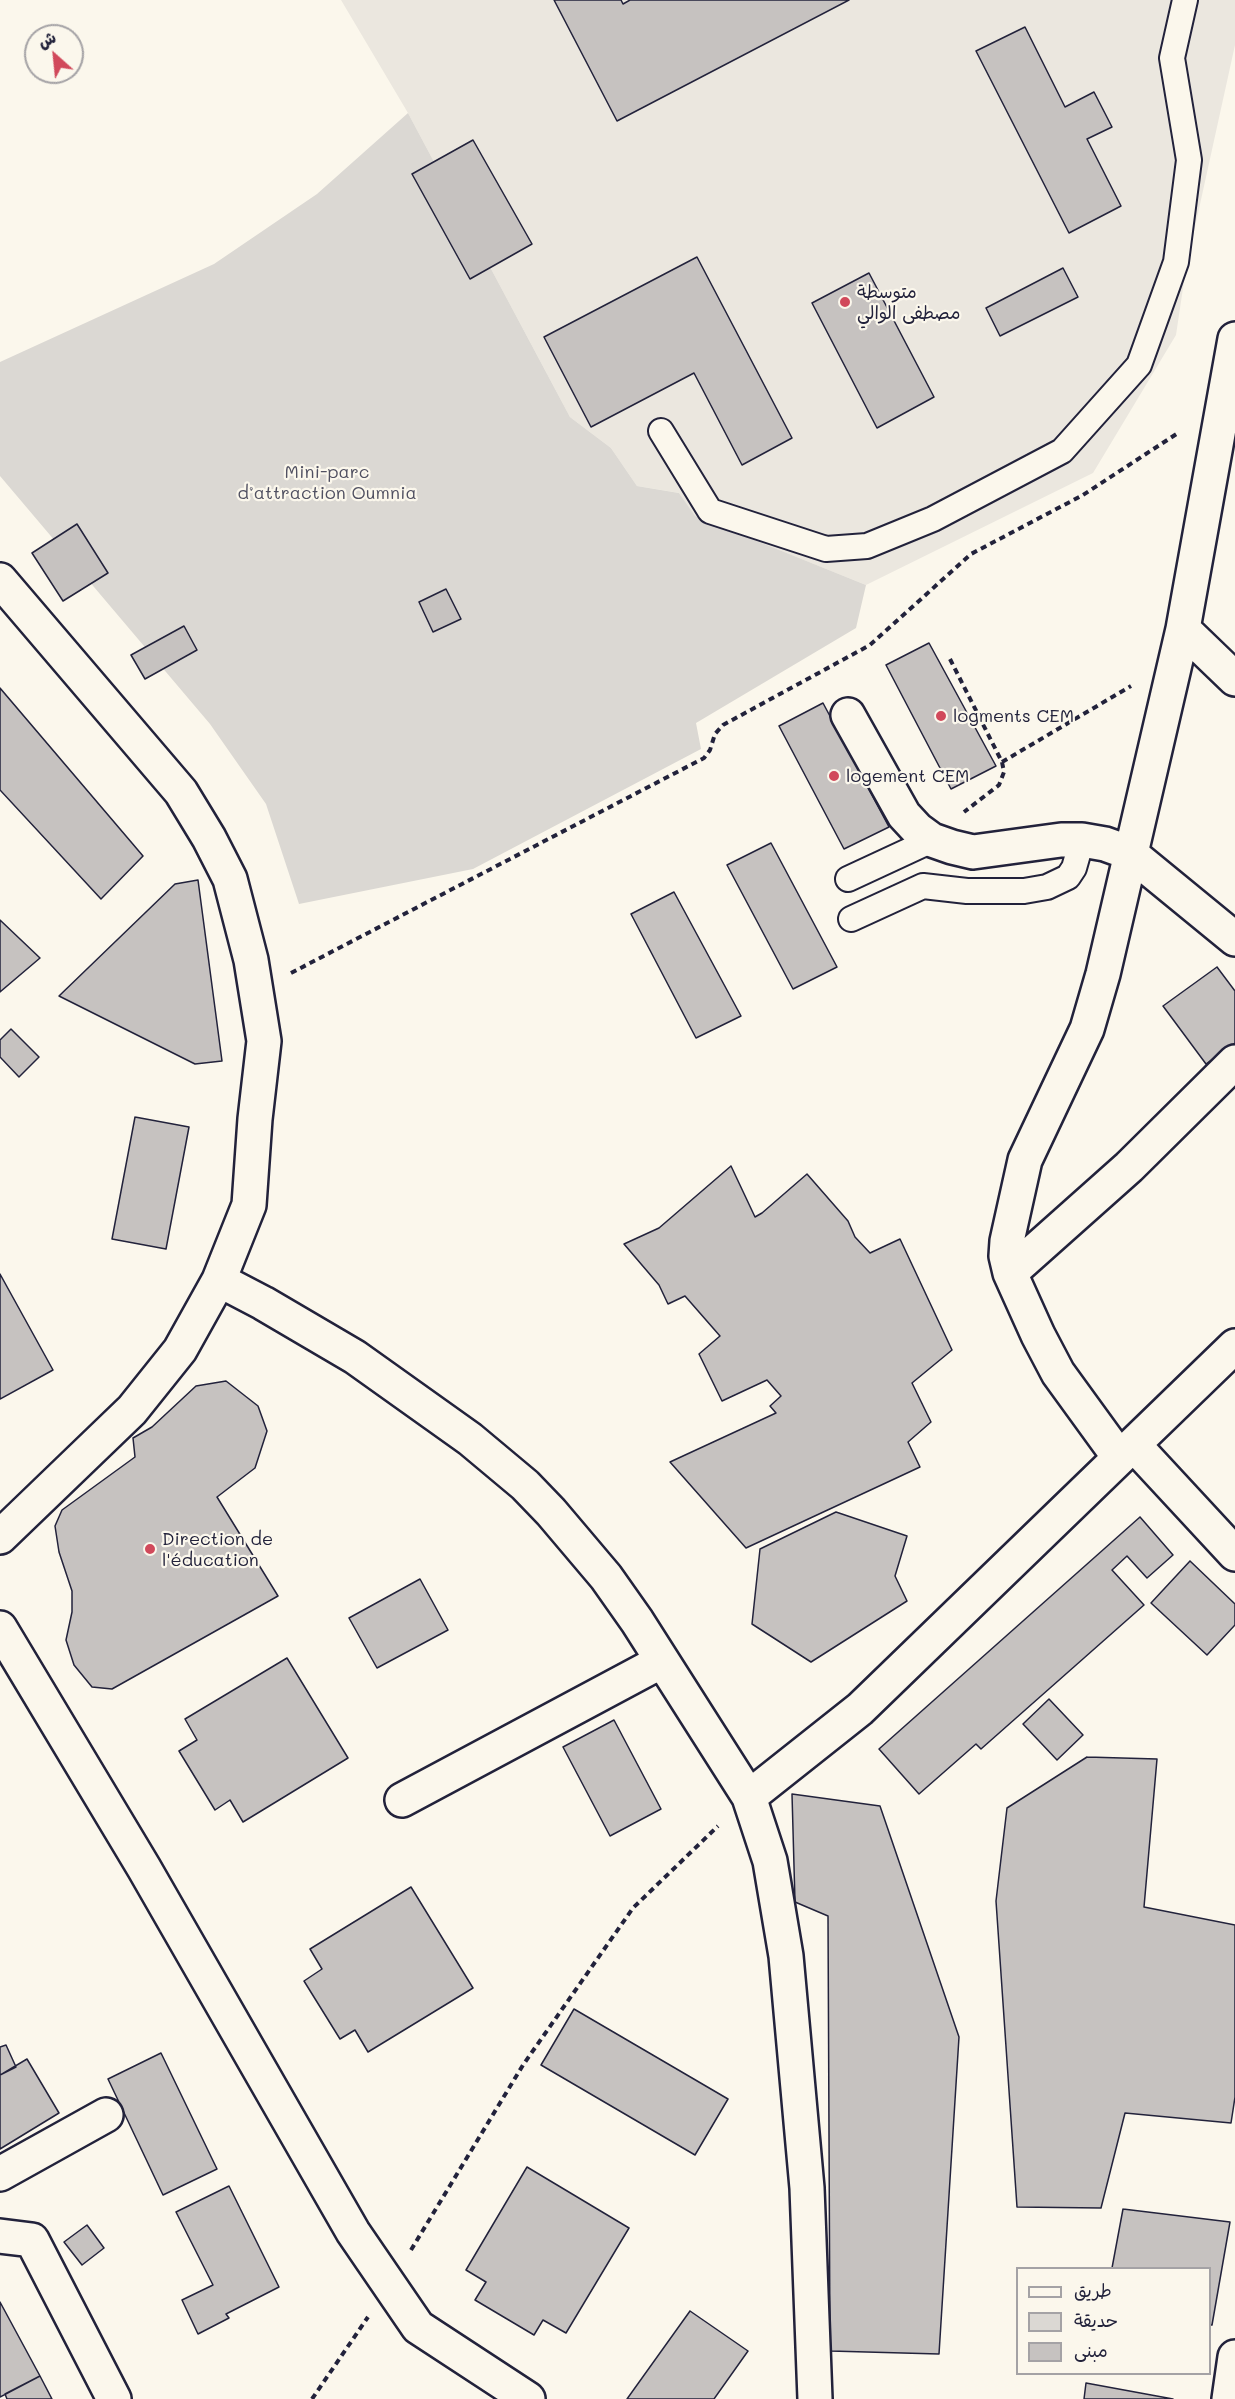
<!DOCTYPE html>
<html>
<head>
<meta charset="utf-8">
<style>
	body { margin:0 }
	#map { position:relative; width:1235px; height:2399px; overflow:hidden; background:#fbf7ec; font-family:Mali,"Playpen Sans Arabic",sans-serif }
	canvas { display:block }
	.legend { position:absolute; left:1016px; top:2267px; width:195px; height:108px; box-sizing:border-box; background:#fbf7ec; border:2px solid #a4a2a5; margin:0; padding:8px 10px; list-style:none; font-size:18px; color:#22223b }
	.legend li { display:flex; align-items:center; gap:12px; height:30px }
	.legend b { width:30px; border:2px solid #a4a2a5 }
	.north { position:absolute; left:24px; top:24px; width:60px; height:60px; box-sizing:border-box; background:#fbf7ec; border:2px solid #a4a2a5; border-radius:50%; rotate:333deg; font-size:16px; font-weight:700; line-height:24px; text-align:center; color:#22223b }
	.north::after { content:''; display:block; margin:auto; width:21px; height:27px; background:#d1495b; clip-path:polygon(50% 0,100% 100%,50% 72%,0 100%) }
</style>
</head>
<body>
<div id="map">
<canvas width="1235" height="2399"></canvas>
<ul class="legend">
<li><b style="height:8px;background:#fbf7ec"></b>طريق</li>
<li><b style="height:16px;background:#dbd8d3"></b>حديقة</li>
<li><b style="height:16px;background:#c6c2c0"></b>مبنى</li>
</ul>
<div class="north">ش</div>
</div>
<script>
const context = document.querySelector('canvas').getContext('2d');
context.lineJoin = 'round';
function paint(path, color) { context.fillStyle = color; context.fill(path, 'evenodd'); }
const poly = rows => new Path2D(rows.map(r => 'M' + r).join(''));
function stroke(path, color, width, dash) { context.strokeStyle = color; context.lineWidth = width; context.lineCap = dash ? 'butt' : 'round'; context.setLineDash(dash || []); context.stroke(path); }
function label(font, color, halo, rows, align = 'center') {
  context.font = font + ' Mali,"Playpen Sans Arabic",sans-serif'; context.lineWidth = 4.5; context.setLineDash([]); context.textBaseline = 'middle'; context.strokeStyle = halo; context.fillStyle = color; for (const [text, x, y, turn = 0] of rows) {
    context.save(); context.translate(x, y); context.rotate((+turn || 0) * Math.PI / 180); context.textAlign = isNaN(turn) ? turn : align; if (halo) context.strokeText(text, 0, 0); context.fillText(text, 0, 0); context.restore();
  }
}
paint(poly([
	[341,0,1235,0,1235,45,1186,268,1176,335,1093,473,866,585,694,516,679,493,637,486,611,448,570,417,408,113]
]), '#ebe7df');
paint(poly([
	[408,113,570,417,611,448,637,486,679,493,695,516,866,585,856,628,696,723,701,749,473,869,299,904,266,804,210,724,0,476,0,362,214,264,317,194]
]), '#dbd8d3');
const building = poly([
	[554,0,621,0,623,4,630,0,849,0,617,121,554,0],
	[1025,27,1065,107,1094,92,1112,127,1087,139,1121,206,1069,233,976,51,1025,27],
	[473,140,532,244,470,279,412,174,473,140],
	[697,257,792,438,742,465,694,373,591,427,544,337,697,257],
	[1063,268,1078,297,1000,336,986,308,1063,268],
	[869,273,934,397,877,428,812,303,869,273],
	[77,524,108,573,63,601,32,553,77,524],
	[446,589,461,619,433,632,419,602,446,589],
	[184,626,197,650,145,679,131,655,184,626],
	[929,643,996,766,951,789,886,665,929,643],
	[0,688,143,856,101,899,0,790,0,688],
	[823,703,889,827,844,849,779,726,823,703],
	[771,843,837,967,793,989,727,865,771,843],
	[198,880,222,1061,195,1064,59,996,175,884,198,880],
	[674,892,741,1016,696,1038,631,914,674,892],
	[0,920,40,958,0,992,0,920],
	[1217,967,1235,991,1235,1043,1206,1064,1163,1006,1217,967],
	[11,1029,39,1057,19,1077,0,1057,0,1040,11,1029],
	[135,1117,189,1127,166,1249,112,1239,135,1117],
	[731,1166,755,1217,762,1213,807,1174,848,1221,855,1237,870,1253,900,1239,952,1350,912,1383,931,1422,908,1442,920,1467,746,1548,670,1462,776,1413,770,1406,781,1396,767,1380,722,1401,699,1354,720,1336,685,1296,668,1304,659,1285,624,1244,659,1228,731,1166],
	[0,1274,53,1370,0,1399,0,1274],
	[226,1381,258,1406,267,1431,255,1468,217,1497,278,1596,112,1689,92,1687,74,1665,66,1640,72,1612,72,1591,59,1552,55,1526,62,1510,135,1457,133,1438,152,1427,196,1386,226,1381],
	[836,1512,907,1536,895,1576,907,1601,811,1662,752,1624,760,1549,836,1512],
	[1140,1517,1173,1555,1147,1578,1127,1556,1112,1570,1144,1605,981,1749,976,1744,919,1794,879,1749,1140,1517],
	[1190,1561,1235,1604,1235,1625,1207,1655,1151,1603,1190,1561],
	[420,1579,448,1630,377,1668,349,1618,420,1579],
	[287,1658,348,1758,243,1822,230,1800,215,1810,179,1751,197,1740,185,1719,287,1658],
	[1049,1699,1083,1735,1057,1760,1023,1724,1049,1699],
	[614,1720,661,1809,610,1836,563,1747,614,1720],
	[1087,1757,1157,1759,1144,1907,1235,1925,1235,2097,1231,2123,1125,2113,1101,2208,1017,2207,996,1901,1007,1808,1087,1757],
	[792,1794,880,1806,959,2037,939,2354,830,2351,828,1916,795,1902,792,1794],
	[411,1887,473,1988,368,2052,355,2030,340,2039,304,1981,322,1969,310,1949,411,1887],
	[574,2009,728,2099,695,2155,541,2065,574,2009],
	[6,2045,16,2067,0,2075,0,2047,6,2045],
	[161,2053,217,2169,163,2195,108,2079,161,2053],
	[27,2059,59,2113,0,2149,0,2075,27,2059],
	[527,2167,629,2228,566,2333,543,2320,534,2335,475,2300,486,2282,466,2270,527,2167],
	[229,2186,279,2287,226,2314,229,2318,198,2334,182,2300,213,2285,176,2212,229,2186],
	[1123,2209,1230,2222,1212,2325,1210,2325,1210,2268,1112,2268,1123,2209],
	[87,2225,104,2248,82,2265,64,2242,87,2225],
	[0,2302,40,2376,0,2397,0,2302],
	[690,2311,748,2351,714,2399,627,2399,690,2311],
	[40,2376,52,2399,7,2399,5,2394,40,2376],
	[1086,2383,1173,2399,1084,2399,1086,2383]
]);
paint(building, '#c6c2c0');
stroke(building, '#22223b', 1.5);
const service = poly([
	[661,431,710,511,826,549,867,546,933,519,1062,451,1139,365,1176,262,1189,160,1172,58,1185,0],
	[848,879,932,840],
	[851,919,923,886,967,891,1024,891,1047,887,1068,877,1074,868,1082,840]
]);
const minor = poly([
	[0,580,181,792,209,838,230,879,251,960,264,1041,255,1119,249,1205,219,1280,180,1350,132,1410,0,1537],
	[1183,629,1235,679],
	[848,715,904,815,917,829,932,840,952,847,973,852,1061,840,1082,840,1105,844,1130,853,1235,939],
	[1010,1273,1129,1167,1235,1062],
	[219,1280,263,1303,355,1357,470,1439,525,1485,551,1512,606,1577,637,1621,749,1797,770,1861,786,1956,807,2188,815,2399],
	[1134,1445,1235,1554],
	[1119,1457,1058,1373,1038,1335,1010,1273,1006,1256,1007,1241,1025,1160,1087,1029,1103,974,1183,629,1235,339],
	[0,1628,144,1868,353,2232,418,2327,528,2399],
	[749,1797,860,1709,1235,1346],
	[402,1800,662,1661],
	[0,2174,106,2115],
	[0,2236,32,2240,114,2399],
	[1229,2399,1235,2357]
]);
stroke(service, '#22223b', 28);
stroke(minor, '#22223b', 38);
stroke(poly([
	[950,659,1002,762,1004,772,999,785,964,812],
	[1002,762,1131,686],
	[291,973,704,758,710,750,715,734,723,725,870,645,971,554,1083,495,1178,433],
	[411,2250,523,2065,633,1908,718,1826],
	[312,2399,368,2317]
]), '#22223b', 4, [6, 4.5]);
stroke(service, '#fbf7ec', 24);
stroke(minor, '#fbf7ec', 33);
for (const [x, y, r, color] of [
	[845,302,6,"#d1495b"],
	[941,716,6,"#d1495b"],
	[834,776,6,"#d1495b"],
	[150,1549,6,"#d1495b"]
]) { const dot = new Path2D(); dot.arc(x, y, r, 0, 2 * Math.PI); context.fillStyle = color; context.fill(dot); stroke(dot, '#fbf7ec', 2); }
label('18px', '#22223b', '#fbf7ec', [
	["متوسطة",857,292],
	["مصطفى الوالي",857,313],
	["logments CEM",953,716],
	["logement CEM",846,776],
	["Direction de",162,1539],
	["l'éducation",162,1560]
], 'left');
label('18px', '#505061', '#fbf7ec', [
	["Mini-parc",327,472],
	["d’attraction Oumnia",327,493]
]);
</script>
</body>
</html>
